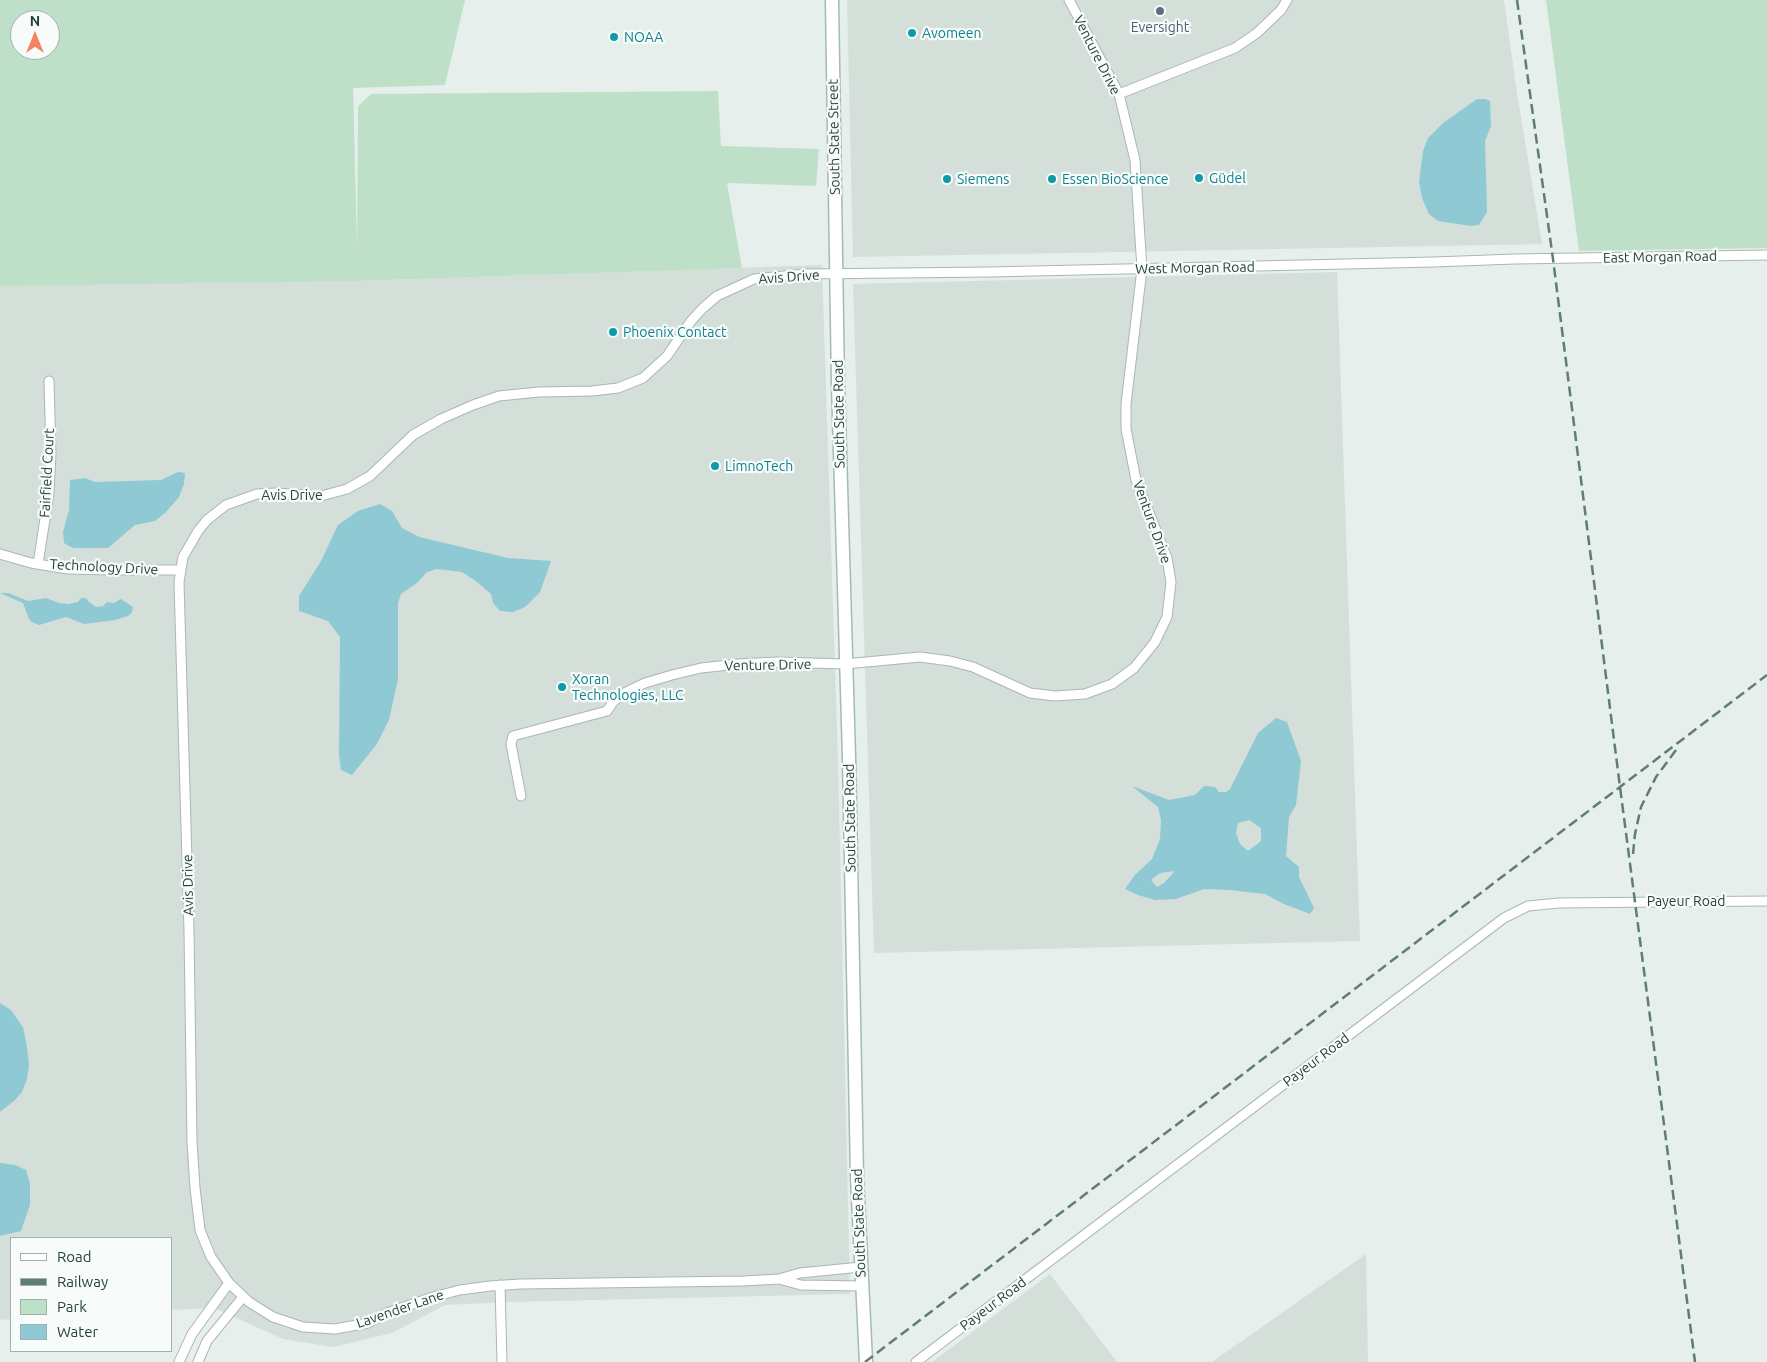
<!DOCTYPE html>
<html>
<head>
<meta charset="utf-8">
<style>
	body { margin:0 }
	#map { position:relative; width:1767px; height:1362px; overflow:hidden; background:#e6efeb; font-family:Ubuntu,sans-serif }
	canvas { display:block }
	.legend { position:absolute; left:10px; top:1237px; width:162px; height:115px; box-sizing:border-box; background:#f7fbf9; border:1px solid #a3b1ad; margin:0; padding:6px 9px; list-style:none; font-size:15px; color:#24423a }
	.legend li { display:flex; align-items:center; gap:10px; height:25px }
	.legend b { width:25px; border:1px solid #a3b1ad }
	.north { position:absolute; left:10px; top:10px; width:50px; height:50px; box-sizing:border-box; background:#f7fbf9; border:1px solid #a3b1ad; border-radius:50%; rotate:0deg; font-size:14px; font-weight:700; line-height:20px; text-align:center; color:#24423a }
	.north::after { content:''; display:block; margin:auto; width:18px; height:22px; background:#f4845f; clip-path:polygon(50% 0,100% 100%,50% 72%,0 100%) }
</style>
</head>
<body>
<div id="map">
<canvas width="1767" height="1362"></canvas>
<ul class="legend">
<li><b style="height:6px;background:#fff"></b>Road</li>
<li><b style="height:6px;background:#5f7d75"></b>Railway</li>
<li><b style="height:14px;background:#bfe0c8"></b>Park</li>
<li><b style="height:14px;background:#8ec9d4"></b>Water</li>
</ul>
<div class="north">N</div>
</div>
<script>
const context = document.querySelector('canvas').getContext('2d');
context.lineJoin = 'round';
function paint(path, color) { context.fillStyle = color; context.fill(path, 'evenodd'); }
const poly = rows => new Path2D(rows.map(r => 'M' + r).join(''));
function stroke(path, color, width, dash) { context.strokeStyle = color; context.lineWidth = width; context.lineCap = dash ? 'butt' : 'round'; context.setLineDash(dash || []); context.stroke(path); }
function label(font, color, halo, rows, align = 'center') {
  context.font = font + ' Ubuntu,sans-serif'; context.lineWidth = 4.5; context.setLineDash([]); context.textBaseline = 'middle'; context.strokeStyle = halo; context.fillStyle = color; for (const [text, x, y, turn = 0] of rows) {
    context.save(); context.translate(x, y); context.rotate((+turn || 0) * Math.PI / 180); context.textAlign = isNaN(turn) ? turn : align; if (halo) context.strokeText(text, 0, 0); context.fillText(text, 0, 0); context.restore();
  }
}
paint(poly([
	[0,0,353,88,358,281,822,265,838,761,850,1294,510,1302,445,1305,392,1333,333,1347,283,1339,214,1308,171,1310,171,1238,11,1238,11,1319,0,1320],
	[20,20,50,20,50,50,20,50],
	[847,0,1504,0,1517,93,1542,244,853,257],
	[1337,272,1360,941,874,953,853,284],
	[1366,1254,1368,1362,1212,1362],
	[1050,1274,1117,1362,932,1362]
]), '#d4dfda');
paint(poly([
	[0,0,465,0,445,85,353,88,357,256,358,106,371,94,718,91,721,146,819,149,816,186,727,183,742,268,358,281,0,286],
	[20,20,50,20,50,50,20,50],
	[1546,0,1767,0,1767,248,1579,251]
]), '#bfe0c8');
paint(poly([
	[1477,99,1485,99,1490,101,1491,126,1485,141,1487,212,1479,225,1471,226,1438,221,1429,214,1422,198,1419,182,1423,151,1428,138,1443,123],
	[178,472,185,473,184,484,179,497,166,512,155,521,135,525,108,548,73,548,64,543,63,532,69,510,70,480,85,478,95,482,161,480],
	[380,504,392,511,402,528,419,537,508,558,551,561,540,592,525,607,513,612,500,611,493,603,491,594,477,582,462,572,437,569,427,572,417,583,401,594,398,603,398,679,389,720,377,744,352,775,341,770,339,756,340,637,328,621,299,611,299,596,321,561,338,525,358,511],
	[0,593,8,593,28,601,46,598,59,603,68,604,78,602,81,598,86,598,89,602,96,607,103,606,107,602,114,603,121,599,133,607,132,612,128,616,115,620,84,624,66,617,39,625,32,622,29,619,23,603],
	[1276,718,1287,722,1301,761,1296,805,1289,817,1286,856,1299,867,1299,877,1314,908,1310,914,1284,904,1265,894,1229,890,1204,889,1176,899,1155,900,1138,895,1125,889,1135,875,1152,859,1160,839,1161,820,1158,807,1132,786,1169,800,1195,795,1204,786,1215,787,1219,792,1226,792,1230,789,1258,733],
	[1249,820,1261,828,1261,841,1248,851,1240,844,1236,833,1238,823],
	[1175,871,1164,883,1157,887,1151,880,1160,873],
	[0,1003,11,1010,23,1027,27,1047,29,1065,27,1079,22,1092,15,1100,0,1112],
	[0,1163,15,1165,26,1170,30,1183,30,1205,21,1231,0,1236]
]), '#8ec9d4');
const street = poly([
	[1119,94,1235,48,1257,33,1281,10,1287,0],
	[0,554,31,563,68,569,112,570,180,570],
	[38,564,49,493,51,454,49,381],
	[521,796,511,744,513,736,607,711,613,702,626,692,645,683,672,675,701,668,738,664,777,662,845,664,920,657,950,661,973,667,1030,693,1055,696,1085,694,1112,684,1134,668,1155,642,1167,617,1171,582,1167,558,1136,480,1126,429,1126,404,1142,269,1135,160,1119,94,1069,0],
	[861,1267,800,1273,779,1279,744,1281,521,1284,490,1286,460,1290,433,1297,387,1313,368,1323,335,1329,303,1327,273,1317,249,1302,229,1283,211,1257,200,1230,195,1188,192,1142,189,931,179,582,183,557,198,531,207,520,226,505,257,494,276,493,321,496,347,489,370,476,413,435,441,419,473,405,499,396,539,392,592,391,618,388,643,378,667,356,691,321,703,308,717,296,754,279,805,274,990,272,1434,262,1515,259,1767,255],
	[779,1279,801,1285,862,1286],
	[500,1285,502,1362],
	[179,1362,192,1334,229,1283],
	[198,1362,207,1341,243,1297],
	[916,1362,1504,918,1528,906,1559,903,1767,901]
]);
const secondary = poly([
	[832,0,838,384,849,757,857,1177,866,1362]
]);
stroke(street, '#a8b8b2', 11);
stroke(secondary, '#a4bbb3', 15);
stroke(street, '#fff', 9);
stroke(secondary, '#fff', 12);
stroke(poly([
	[1517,0,1553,259,1620,787,1695,1362],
	[1633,854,1635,834,1641,807,1656,777,1676,750],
	[865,1362,1767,675]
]), '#5f7d75', 2.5, [10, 5]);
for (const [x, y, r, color] of [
	[1160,11,5,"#5c6f8a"],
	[912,33,5,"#0f9aa8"],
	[614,37,5,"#0f9aa8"],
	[1199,178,5,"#0f9aa8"],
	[947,179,5,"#0f9aa8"],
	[1052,179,5,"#0f9aa8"],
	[613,332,5,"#0f9aa8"],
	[715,466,5,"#0f9aa8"],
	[562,687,5,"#0f9aa8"]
]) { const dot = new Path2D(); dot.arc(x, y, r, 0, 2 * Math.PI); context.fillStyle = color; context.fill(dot); stroke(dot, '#f7fbf9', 2); }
label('14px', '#4e5e75', '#f7fbf9', [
	["Eversight",1160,27]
]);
label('14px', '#0d838f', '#f7fbf9', [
	["Avomeen",922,33],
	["NOAA",624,37],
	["Güdel",1209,178],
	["Siemens",957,179],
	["Essen BioScience",1062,179],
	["Phoenix Contact",623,332],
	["LimnoTech",725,466],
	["Xoran",572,679],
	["Technologies, LLC",572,695]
], 'left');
label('14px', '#24423a', '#f7fbf9', [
	["Venture Drive",1097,55,63],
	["South State Street",834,137,-91],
	["East Morgan Road",1660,257,-1],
	["West Morgan Road",1195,268,-1],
	["Avis Drive",789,277,-4],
	["South State Road",839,414,-91],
	["Fairfield Court",47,473,-87],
	["Avis Drive",292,495],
	["Venture Drive",1152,522,70],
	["Technology Drive",104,567,3],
	["Venture Drive",768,665,-1],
	["South State Road",850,818,-91],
	["Avis Drive",188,885,-91],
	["Payeur Road",1686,901],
	["Payeur Road",1316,1060,-37],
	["South State Road",859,1223,-92],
	["Payeur Road",993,1304,-37],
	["Lavender Lane",400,1309,-19]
]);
</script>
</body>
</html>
